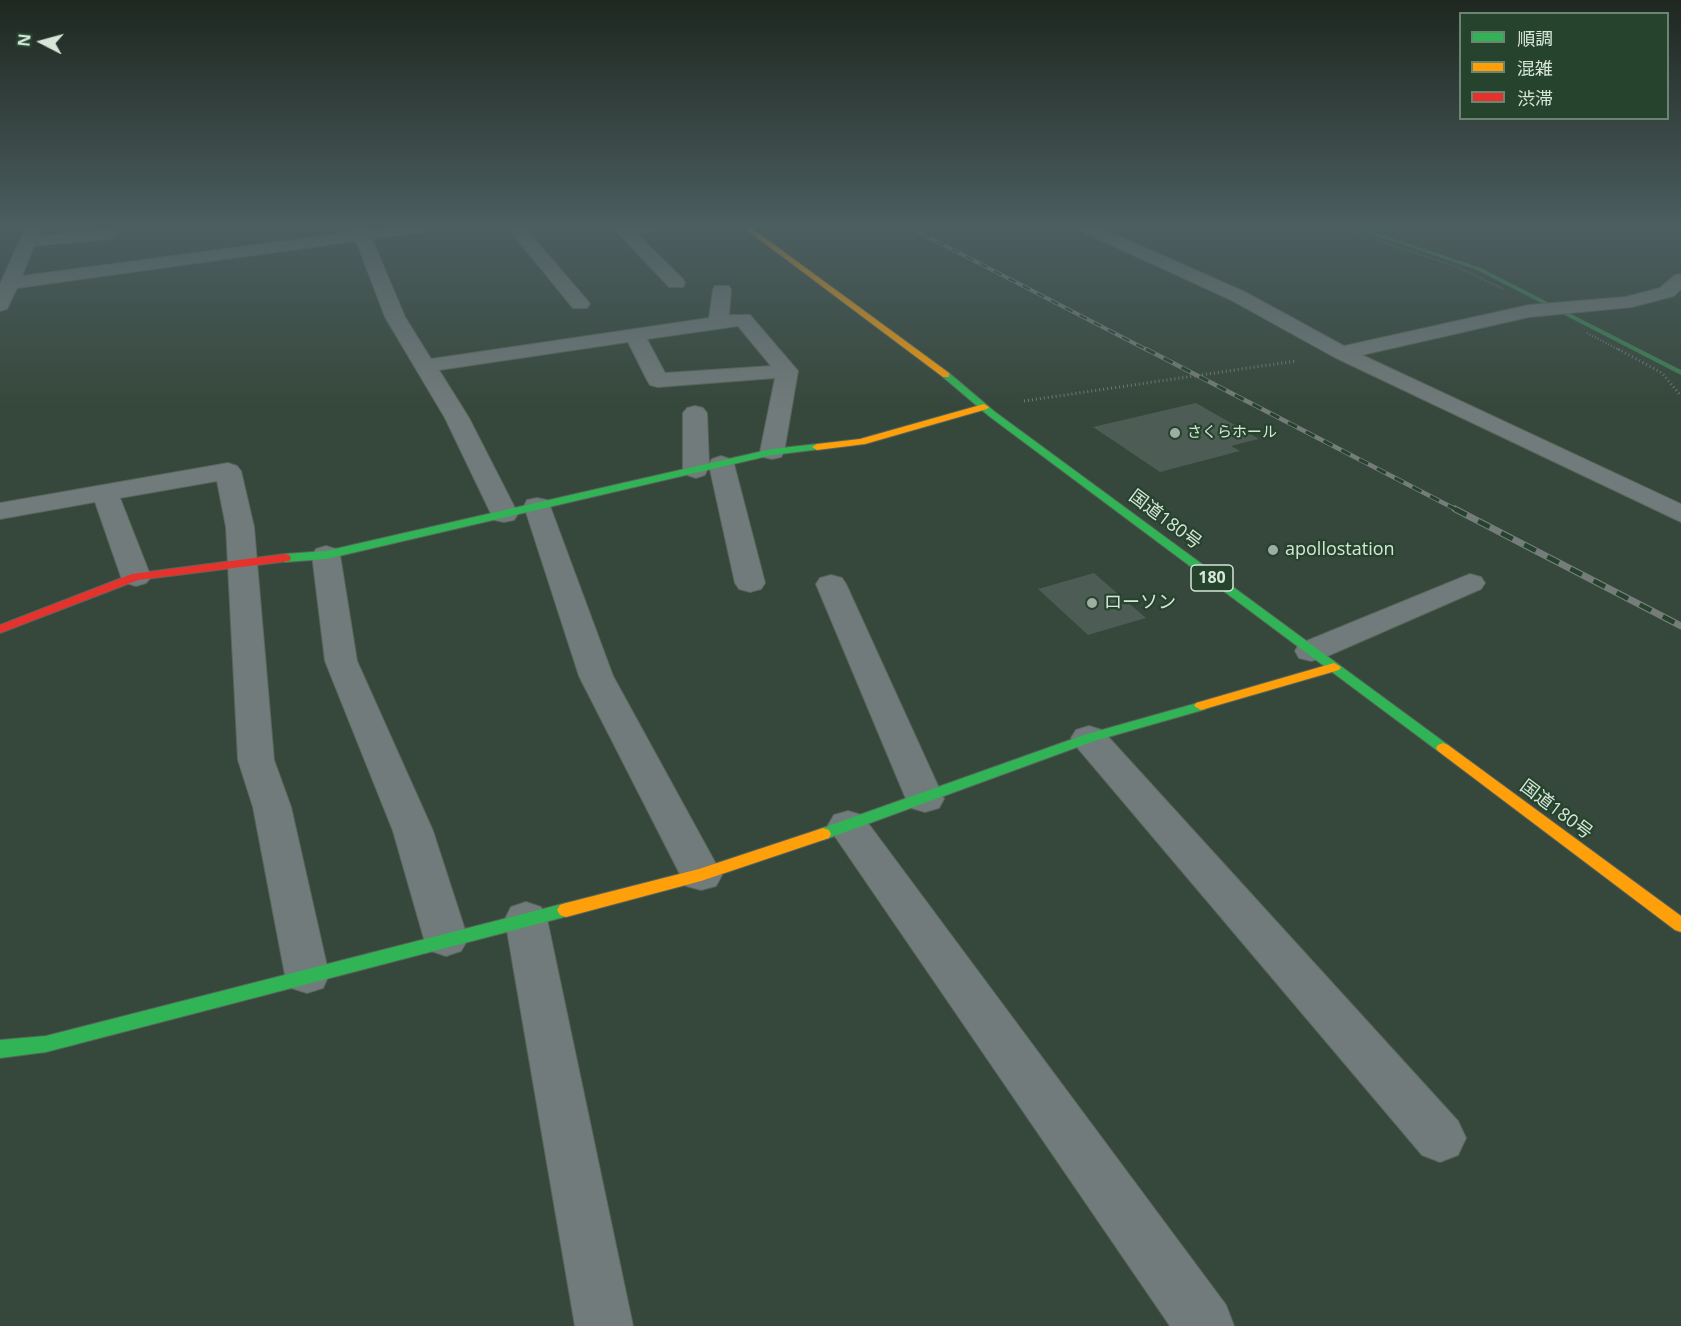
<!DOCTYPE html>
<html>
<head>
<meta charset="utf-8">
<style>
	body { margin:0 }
	#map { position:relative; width:1681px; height:1326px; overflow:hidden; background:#36473b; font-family:"Open Sans","Noto Sans JP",sans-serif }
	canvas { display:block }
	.legend { position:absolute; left:1459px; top:12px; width:210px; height:108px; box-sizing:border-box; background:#26432d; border:2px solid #6c8472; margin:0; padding:8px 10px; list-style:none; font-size:18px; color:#d6e6d9 }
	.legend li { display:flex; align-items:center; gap:12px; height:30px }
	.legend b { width:30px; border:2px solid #6c8472 }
	.north { position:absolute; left:12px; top:12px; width:60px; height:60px; -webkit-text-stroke:4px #26432d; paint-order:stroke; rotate:276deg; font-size:16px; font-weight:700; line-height:24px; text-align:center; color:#d6e6d9 }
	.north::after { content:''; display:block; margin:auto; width:21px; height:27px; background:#d6e6d9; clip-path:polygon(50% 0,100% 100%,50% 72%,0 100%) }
</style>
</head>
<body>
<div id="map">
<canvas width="1681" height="1326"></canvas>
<ul class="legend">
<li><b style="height:8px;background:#30b455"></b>順調</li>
<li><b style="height:8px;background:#ff9f0a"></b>混雑</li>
<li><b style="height:8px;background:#e5322d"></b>渋滞</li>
</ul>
<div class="north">N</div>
</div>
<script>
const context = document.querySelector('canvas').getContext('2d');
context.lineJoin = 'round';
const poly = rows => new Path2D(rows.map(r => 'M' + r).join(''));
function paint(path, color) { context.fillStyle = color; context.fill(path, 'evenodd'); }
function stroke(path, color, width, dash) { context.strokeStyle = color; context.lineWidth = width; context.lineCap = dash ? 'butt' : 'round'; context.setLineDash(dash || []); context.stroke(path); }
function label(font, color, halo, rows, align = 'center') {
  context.font = font + ' "Open Sans","Noto Sans JP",sans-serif'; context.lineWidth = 4.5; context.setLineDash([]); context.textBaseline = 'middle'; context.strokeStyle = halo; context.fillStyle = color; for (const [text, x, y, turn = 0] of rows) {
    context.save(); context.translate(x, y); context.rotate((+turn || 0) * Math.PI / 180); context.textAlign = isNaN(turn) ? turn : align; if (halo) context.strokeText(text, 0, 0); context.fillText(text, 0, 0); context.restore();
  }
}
paint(poly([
	[1351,227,1359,227,1481,268,1681,370,1681,375,1477,270,1351,227]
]), '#3d8253');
paint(poly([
	[1196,403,1259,439,1231,446,1240,451,1160,472,1093,427],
	[1094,573,1146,618,1088,635,1038,589]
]), '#4d5c54');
const street = poly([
	[26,227,42,227,38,236,110,229,118,234,110,239,34,246,22,276,353,232,351,227,367,227,368,230,432,227,424,232,372,239,405,317,431,359,709,318,713,290,715,286,729,286,731,290,729,315,750,315,798,371,784,452,781,457,772,459,763,457,760,452,775,378,658,387,650,385,647,380,628,342,439,370,469,418,518,514,514,520,504,522,494,520,445,418,385,317,356,241,17,288,7,309,0,311,0,284,26,227],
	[738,326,771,366,665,373,647,339,738,326],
	[507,227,524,227,587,300,590,304,587,308,573,308,507,227],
	[618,227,663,227,661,230,637,234,683,279,685,283,683,287,669,287,618,233,616,230,618,227],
	[1077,227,1098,227,1245,292,1344,346,1529,305,1625,297,1660,288,1675,275,1681,274,1681,289,1674,296,1632,307,1529,317,1362,355,1681,504,1681,522,1334,357,1231,300,1079,230,1077,227],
	[695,406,703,408,707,413,709,464,712,459,721,456,730,459,734,464,765,583,761,589,750,592,739,589,735,583,709,465,705,475,696,478,687,475,683,470,683,413,687,408,695,406],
	[228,463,237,466,241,471,254,527,274,760,291,807,329,975,323,988,307,993,291,988,285,975,253,807,238,760,226,527,217,481,120,498,151,577,146,583,136,586,126,583,121,577,95,502,0,519,0,503,228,463],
	[537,498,547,500,550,506,613,676,722,875,716,886,701,890,686,886,579,676,524,506,527,500,537,498],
	[326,546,336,549,340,555,357,661,433,831,468,939,461,951,446,956,431,951,424,939,393,831,325,661,312,555,316,549,326,546],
	[1470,574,1481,577,1485,583,1481,589,1323,658,1311,661,1299,658,1295,651,1299,644,1470,574],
	[831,575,842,578,846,584,944,799,939,808,925,812,911,808,906,799,816,584,820,578,831,575],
	[1089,726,1102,730,1458,1121,1466,1138,1458,1155,1440,1162,1422,1155,1076,746,1071,738,1076,730,1089,726],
	[848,811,862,815,1226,1305,1234,1326,1170,1326,834,835,828,825,834,815,848,811],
	[526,902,541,907,547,919,633,1326,575,1326,505,919,511,907,526,902]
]);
const fast = poly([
	[943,373,949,373,995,412,1448,745,1450,748,1448,751,1438,751,989,416,943,377,943,373],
	[817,444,822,447,821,449,772,455,326,559,285,562,279,558,285,554,326,551,772,449,817,444],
	[1201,702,1208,706,1206,709,1094,741,829,838,823,840,817,838,815,834,817,830,1084,735,1201,702],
	[566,903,572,905,575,910,572,915,46,1052,0,1058,0,1040,46,1036,566,903]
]);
const slow = poly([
	[743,227,750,227,949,373,949,377,943,377,743,227],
	[984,404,989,407,987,409,865,444,817,450,812,447,817,444,860,439,984,404],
	[1334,663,1341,667,1339,670,1201,710,1194,706,1196,703,1334,663],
	[1443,743,1448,745,1681,916,1681,932,1675,930,1438,751,1436,748,1438,745,1443,743],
	[823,828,829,830,831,834,829,838,701,881,566,917,560,915,557,910,560,905,566,903,699,869,823,828]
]);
const jam = poly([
	[285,554,289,555,291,558,289,561,138,580,0,633,0,625,132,574,285,554]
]);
stroke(street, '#58655b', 2);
stroke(fast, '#58655b', 2);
stroke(slow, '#58655b', 2);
stroke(jam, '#58655b', 2);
stroke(poly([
	[1339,227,1457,267,1503,289],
	[1587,333,1621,351]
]), '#727b77', 2, [1, 2]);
stroke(poly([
	[1618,349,1662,373,1681,396],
	[1024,401,1296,361]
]), '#727b77', 3, [1, 3]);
paint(street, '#727b7b');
paint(fast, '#30b455');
paint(slow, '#ff9f0a');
paint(jam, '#e5322d');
const railFar2 = poly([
	[909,227,1149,351]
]);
const railFar1 = poly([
	[1146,349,1457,510]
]);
const rail = poly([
	[1455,509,1681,626]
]);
stroke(railFar2, '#757d7a', 4);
stroke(railFar1, '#757d7a', 4.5);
stroke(rail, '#757d7a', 7);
stroke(railFar2, '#26432d', 2, [8]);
stroke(railFar1, '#26432d', 3, [10]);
stroke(rail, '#26432d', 4.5, [13]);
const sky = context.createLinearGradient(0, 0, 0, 412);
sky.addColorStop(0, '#1e2720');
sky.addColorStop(0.55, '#4c5e60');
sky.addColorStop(1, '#4c5e6000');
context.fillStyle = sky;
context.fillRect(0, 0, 1681, 412);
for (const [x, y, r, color] of [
	[1175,433,6,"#9eaea2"],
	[1273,550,6,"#9eaea2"],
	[1092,603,6,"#9eaea2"]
]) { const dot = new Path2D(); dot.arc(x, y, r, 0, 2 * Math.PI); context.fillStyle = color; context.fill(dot); stroke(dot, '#26432d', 2); }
label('15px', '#d6e6d9', '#26432d', [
	["さくらホール",1187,433]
], 'left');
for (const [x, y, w] of [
	[1212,578,42]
]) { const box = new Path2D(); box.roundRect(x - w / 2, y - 13, w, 26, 4.5); context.fillStyle = '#26432d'; context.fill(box); stroke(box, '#d6e6d9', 1.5); }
label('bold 16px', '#d6e6d9', null, [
	["180",1212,578]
]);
label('18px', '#d6e6d9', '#26432d', [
	["国道180号",1165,520,37],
	["国道180号",1556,810,37]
]);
label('18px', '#d6e6d9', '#26432d', [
	["apollostation",1285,550],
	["ローソン",1104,603]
], 'left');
</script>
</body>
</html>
